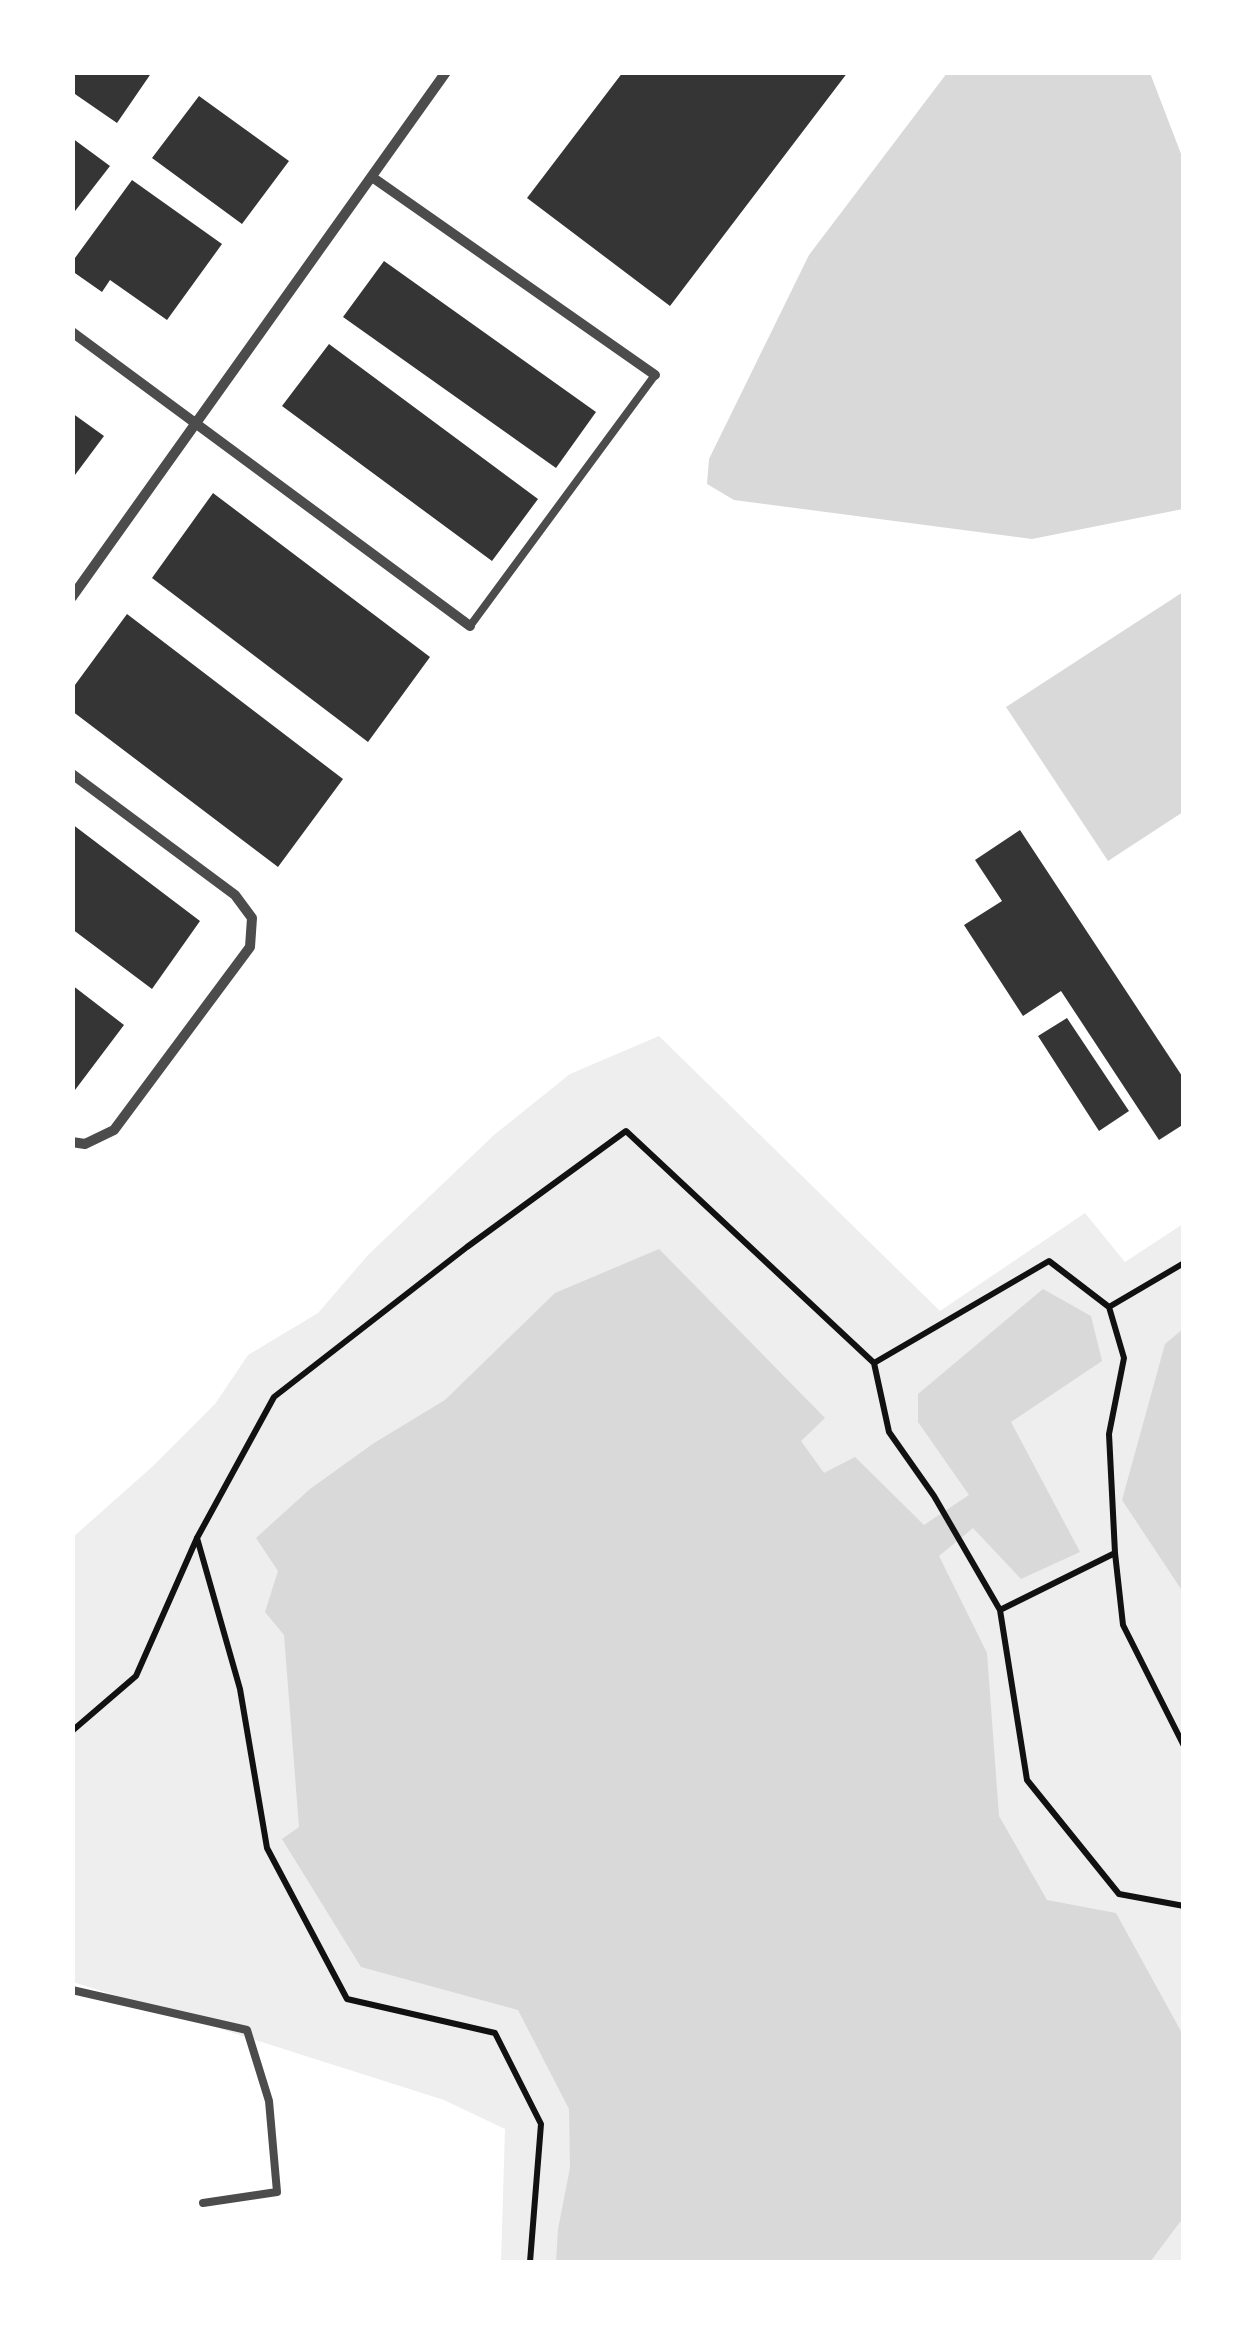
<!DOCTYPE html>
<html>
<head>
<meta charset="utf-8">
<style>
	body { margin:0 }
	#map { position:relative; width:1256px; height:2335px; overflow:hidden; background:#fff; font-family:"Libre Baskerville",serif }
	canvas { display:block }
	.frame { position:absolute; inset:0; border:75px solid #fff; pointer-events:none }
</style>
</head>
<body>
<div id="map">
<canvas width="1256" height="2335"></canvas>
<div class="frame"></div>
</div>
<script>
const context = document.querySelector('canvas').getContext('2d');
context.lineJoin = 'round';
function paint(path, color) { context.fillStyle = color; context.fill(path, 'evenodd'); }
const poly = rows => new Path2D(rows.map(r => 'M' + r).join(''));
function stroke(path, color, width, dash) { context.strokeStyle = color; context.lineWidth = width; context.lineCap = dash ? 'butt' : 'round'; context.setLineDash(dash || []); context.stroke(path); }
paint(poly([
	[659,1036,940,1311,1085,1213,1125,1262,1183,1224,1183,2262,501,2262,505,2129,444,2100,73,1982,72,1538,153,1466,215,1404,248,1355,318,1313,368,1255,494,1135,570,1074]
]), '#eee');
paint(poly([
	[947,73,1150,73,1183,159,1183,509,1032,539,734,500,707,484,709,459,809,255],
	[1183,592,1183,812,1108,861,1006,707],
	[659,1249,825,1418,801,1441,824,1473,855,1457,924,1525,969,1495,918,1422,918,1394,1043,1289,1091,1316,1102,1361,1011,1422,1080,1552,1021,1579,973,1528,939,1556,987,1653,999,1816,1047,1900,1116,1913,1183,2035,1183,2218,1150,2262,556,2262,558,2229,570,2168,569,2109,518,2010,361,1967,282,1839,299,1827,284,1635,265,1612,278,1571,256,1538,310,1489,374,1443,445,1400,555,1293],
	[1183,1329,1183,1592,1122,1500,1165,1344]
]), '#d9d9d9');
paint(poly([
	[72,72,152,72,117,123,72,92],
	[623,72,848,72,670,306,527,198],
	[199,96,289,161,242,224,152,158],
	[72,138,110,166,72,215],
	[132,180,222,244,167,320,110,280,102,292,72,271,72,262],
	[384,261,596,412,556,468,343,317],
	[329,344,538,499,492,561,282,406],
	[72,413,104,436,72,479],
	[213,493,430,657,368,742,152,578],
	[127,614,343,779,278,867,72,711,72,689],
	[72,824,200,921,152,989,72,929],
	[1020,830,1184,1079,1184,1124,1159,1140,1061,991,1023,1016,964,925,1002,901,975,860],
	[72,985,124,1025,72,1094],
	[1067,1018,1129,1111,1099,1131,1038,1036]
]), '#353535');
stroke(poly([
	[1184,1263,1109,1307,1124,1358,1109,1434,1115,1553,1123,1625,1184,1746],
	[874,1363,889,1432,934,1496,1000,1610],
	[197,1538,240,1689,267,1848,347,1999,495,2033,541,2124,530,2262],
	[1115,1553,1000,1610,1027,1780,1119,1894,1184,1906],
	[72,1731,136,1676,197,1538,274,1397,467,1247,626,1131,874,1363,1049,1261,1109,1307]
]), '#111', 6);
stroke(poly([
	[470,626,655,375],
	[72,1990,247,2030,269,2101,277,2192,203,2203]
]), '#4c4c4c', 8);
stroke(poly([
	[372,177,655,375],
	[72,332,470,626],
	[72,597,446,72],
	[72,774,235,895,252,918,250,947,114,1130,85,1144,72,1142]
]), '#4c4c4c', 10);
</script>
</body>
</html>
